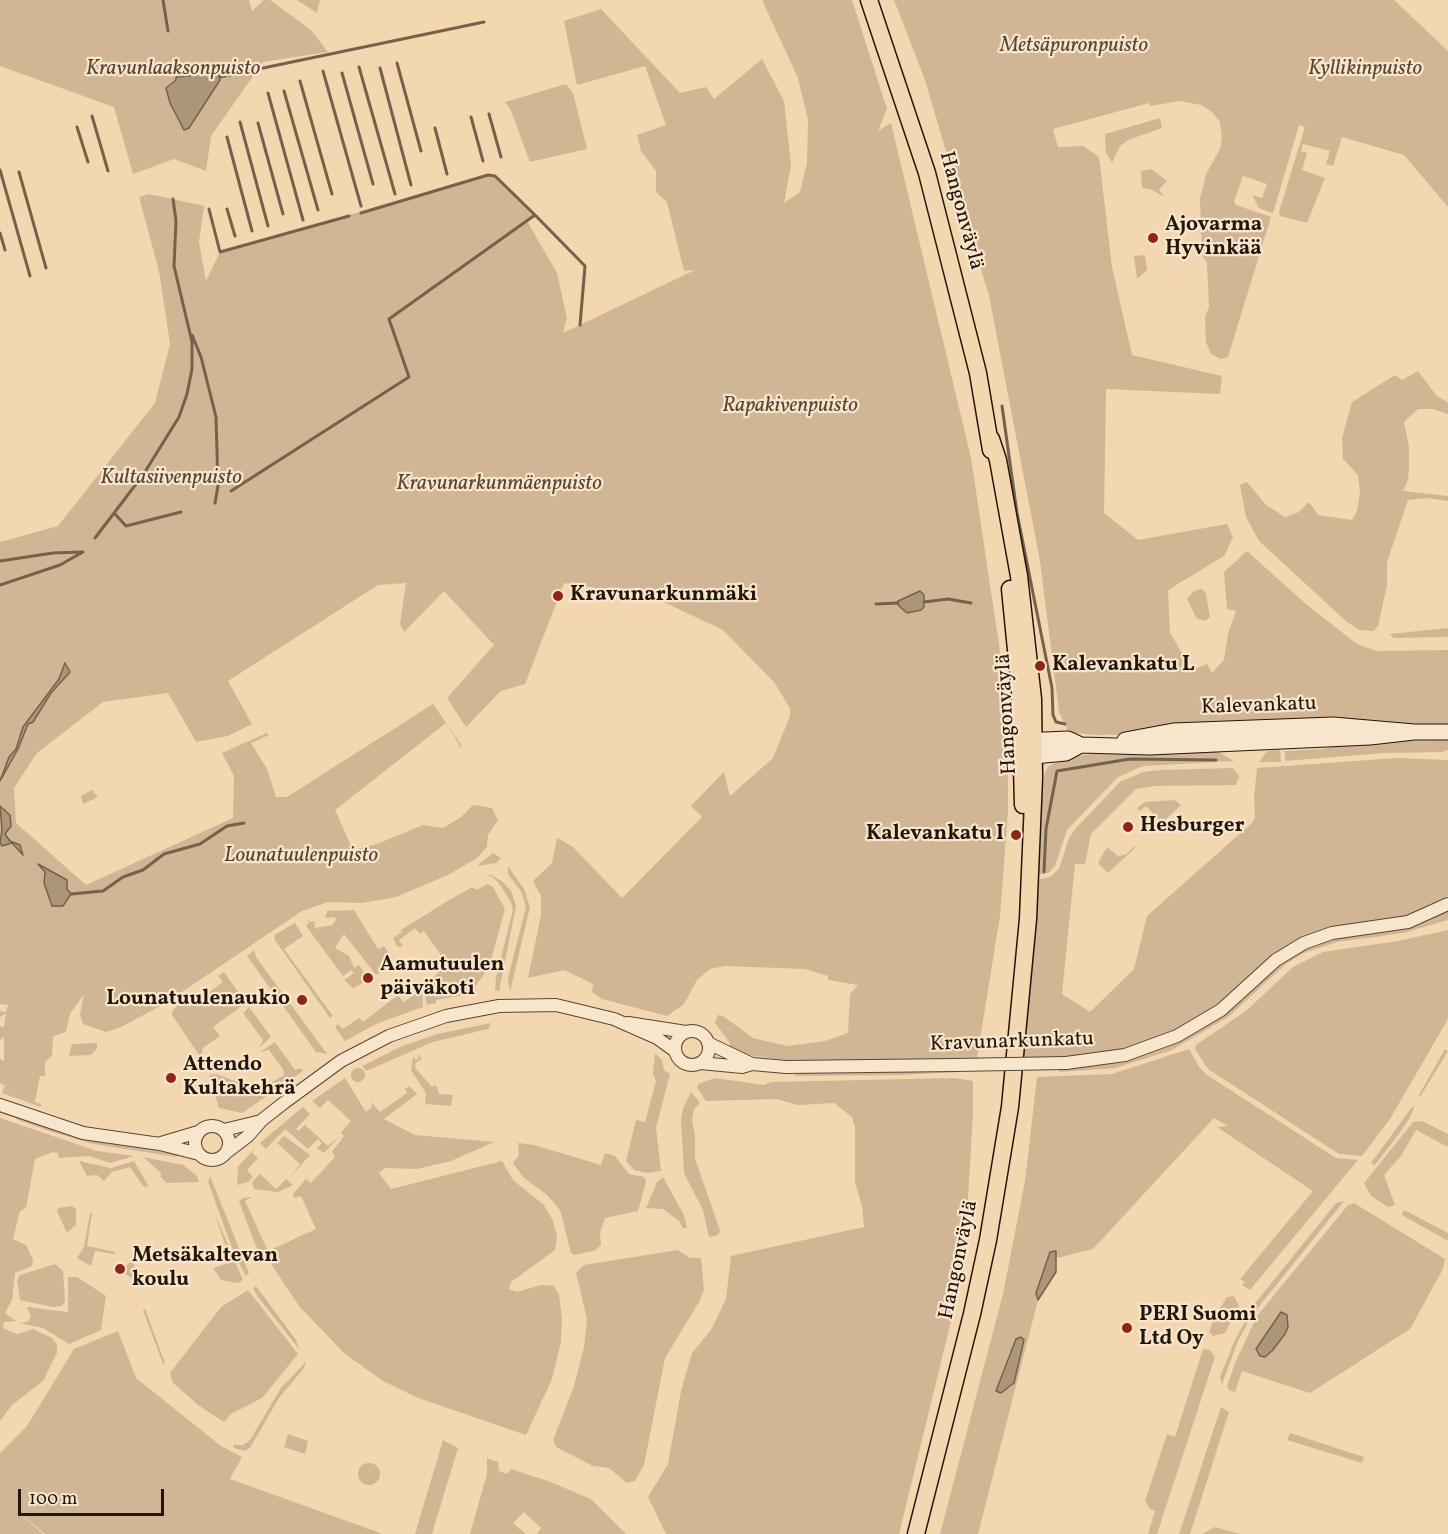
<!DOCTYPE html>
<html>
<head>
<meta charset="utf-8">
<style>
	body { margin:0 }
	#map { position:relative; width:1448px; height:1534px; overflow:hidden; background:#f3d7b1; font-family:Vollkorn,serif }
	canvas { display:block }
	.scale { position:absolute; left:18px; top:1489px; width:146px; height:27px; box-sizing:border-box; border:3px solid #23160c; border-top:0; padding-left:8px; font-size:18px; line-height:21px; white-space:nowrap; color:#23160c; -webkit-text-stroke:4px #f7e5cc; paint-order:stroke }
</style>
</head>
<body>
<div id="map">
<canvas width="1448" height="1534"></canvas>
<div class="scale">100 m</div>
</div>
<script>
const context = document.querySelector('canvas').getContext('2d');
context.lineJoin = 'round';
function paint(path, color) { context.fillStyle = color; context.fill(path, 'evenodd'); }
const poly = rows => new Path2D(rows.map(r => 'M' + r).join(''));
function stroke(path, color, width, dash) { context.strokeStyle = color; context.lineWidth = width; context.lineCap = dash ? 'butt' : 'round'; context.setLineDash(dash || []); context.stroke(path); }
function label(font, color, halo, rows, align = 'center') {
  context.font = font + ' Vollkorn,serif'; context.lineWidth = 4.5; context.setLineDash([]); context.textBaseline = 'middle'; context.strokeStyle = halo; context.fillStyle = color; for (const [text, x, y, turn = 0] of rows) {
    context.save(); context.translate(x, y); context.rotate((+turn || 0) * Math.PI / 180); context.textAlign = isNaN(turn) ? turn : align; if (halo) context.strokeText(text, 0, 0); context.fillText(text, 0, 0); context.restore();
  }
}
paint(poly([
	[0,0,249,0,252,11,264,0,270,0,311,30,328,52,263,62,211,136,206,171,174,159,133,174,114,107,0,66],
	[297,0,320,0,317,13,298,1],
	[762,0,852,0,887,109,878,131,891,123,971,458,1008,705,1008,811,1000,916,977,1058,791,1061,754,1056,730,1049,730,1043,715,1023,718,1015,723,1016,753,1038,787,1046,825,1041,848,1033,850,994,858,985,828,980,828,976,805,969,725,966,710,969,697,980,684,1004,667,1016,602,999,592,992,593,984,564,970,528,978,541,915,541,896,533,881,552,863,557,838,572,846,622,898,702,817,691,806,724,772,730,796,773,758,790,716,790,708,774,682,723,630,653,597,564,583,525,684,501,691,466,727,447,698,494,645,444,591,404,632,400,624,406,583,378,585,228,681,252,724,228,736,196,742,168,693,103,702,37,753,14,788,16,823,86,885,233,818,234,776,222,753,267,733,269,735,251,743,267,769,276,797,287,797,433,704,462,746,455,751,460,746,446,723,335,810,353,850,377,844,423,825,443,828,460,818,473,805,492,808,498,820,488,835,487,847,477,858,448,875,396,897,362,903,328,902,302,911,164,1004,121,1027,106,1032,83,1024,80,1014,84,994,70,1014,66,1032,53,1036,52,1056,45,1062,45,1076,40,1076,35,1102,41,1104,41,1107,2,1093,5,1086,0,1083,0,1059,4,1061,4,1037,0,1040,0,1026,4,1027,6,1013,0,1017,0,1011,6,1012,8,1005,0,1004,0,542,58,526,155,403,170,344,159,271,139,197,149,194,204,206,199,242,206,281,220,252,488,175,495,176,535,215,527,221,557,273,567,318,563,333,695,270,684,271,667,202,656,192,656,171,641,151,637,135,666,125,645,66,577,85,564,21,601,9,680,93,706,87,714,99,762,59,784,101,791,165,784,203,800,192,807,163,808,120,798,78],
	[894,0,1394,0,1448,51,1448,207,1404,155,1342,137,1333,166,1326,164,1330,151,1303,144,1301,151,1307,153,1302,170,1325,178,1307,223,1280,216,1279,212,1305,127,1299,125,1273,213,1259,208,1252,195,1262,198,1267,184,1243,176,1234,201,1236,205,1271,217,1228,357,1221,359,1211,354,1206,342,1205,317,1209,307,1207,263,1202,256,1200,199,1206,174,1220,149,1222,138,1220,122,1212,112,1201,105,1180,101,1150,106,1149,103,1053,129,1058,147,1083,146,1099,157,1112,267,1132,355,1222,376,1220,394,1106,389,1104,513,1138,540,1227,524,1233,537,1224,556,1168,590,1170,633,1192,670,1207,664,1212,673,1224,660,1228,634,1236,611,1227,609,1224,572,1247,551,1307,605,1357,644,1377,651,1448,650,1448,726,1100,735,1069,733,1059,712,1040,561,989,296,925,80],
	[566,84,573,93,587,149,530,162,511,111,505,102],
	[1160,118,1162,128,1128,140,1120,146,1112,163,1106,153,1105,134],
	[1151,169,1167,181,1159,190,1165,197,1150,189,1142,188,1141,171],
	[1145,255,1147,270,1137,279,1134,256],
	[1418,371,1436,395,1448,403,1448,414,1433,409,1418,409,1404,422,1409,447,1409,467,1408,480,1403,491,1448,496,1448,501,1426,498,1408,500,1387,562,1387,585,1378,626,1373,631,1360,630,1347,622,1259,541,1246,517,1240,485,1247,482,1266,505,1285,517,1299,512,1309,502,1318,515,1352,520,1357,511,1360,492,1358,475,1343,459,1342,438,1352,402,1395,375,1402,380],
	[1202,589,1206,594,1210,617,1205,621,1197,619,1187,599,1194,591],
	[1448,628,1448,637,1393,638,1390,634],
	[1448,740,1448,750,1442,752,1383,753,1285,761,1285,751,1323,749,1347,742],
	[1280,750,1281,762,1259,762,1267,751],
	[1146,751,1219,752,1234,761,1143,766,1118,777,1067,830,1055,866,1048,873,1036,875,1038,821,1045,772,1049,766,1066,758,1091,754],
	[1397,758,1448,760,1448,896,1412,915,1328,929,1291,943,1269,958,1221,1003,1174,1032,1130,1049,1078,1058,1023,1057,1036,880,1050,877,1059,869,1069,838,1076,828,1120,782,1143,772,1160,770,1233,768,1239,776,1236,785,1155,786,1136,789,1091,834,1085,864,1075,864,1062,994,1090,1012,1134,969,1147,916,1252,823,1255,818,1254,797,1257,768],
	[92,790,98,797,83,804,81,796],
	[1174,800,1181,805,1164,821,1159,820,1146,806,1139,811,1137,808,1145,802],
	[1135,846,1136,847,1108,873,1098,863,1107,847,1118,856,1125,855],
	[493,853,501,858,496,863,477,866],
	[508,866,524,889,530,907,510,992,508,978,526,907,522,893,508,874],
	[483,875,491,875,503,882,511,891,516,906,499,991,495,990,496,977,513,910,511,902,498,882,491,876],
	[487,884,493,887,505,909,489,967,470,994,436,1000,436,1003,427,1005,423,988,447,964,424,931,420,934,415,928,399,940,403,946,401,947,397,946,393,938,402,932,401,930,446,902,472,887,477,890],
	[354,910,378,949,384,946,392,958,387,965,389,967,376,975,344,934,335,948,349,956,354,968,359,965,369,980,353,988,344,980,354,973,351,970,343,976,306,926,309,923,306,917,310,922,314,921,315,928,332,925,336,920,335,917,325,918,327,911],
	[1448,911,1448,920,1434,924,1403,933,1337,942,1304,953,1286,964,1228,1017,1172,1050,1115,1068,1059,1072,1059,1069,1124,1062,1190,1036,1231,1010,1278,966,1313,945,1331,939,1403,929],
	[295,923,303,936,284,949,333,1016,330,1018,275,940,274,935],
	[1448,930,1448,1019,1390,1119,1362,1156,1339,1154,1208,1069,1195,1049,1196,1045,1246,1011,1293,967,1323,952,1398,941],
	[254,950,256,957,327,1054,316,1052,247,956],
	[224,972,246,1003,213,1027,220,1036,203,1048,201,1058,172,1015,173,1010,184,1000,189,1007,223,982,218,976],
	[422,989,423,1007,378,1023,345,1041,335,1027,338,1024,343,1029,359,1018,363,1022,398,995,404,1002],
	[249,1007,271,1037,259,1048,263,1040,243,1013],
	[491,1023,488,1029,433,1042,366,1071,362,1066,400,1047,437,1034],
	[275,1042,295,1070,301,1068,303,1071,242,1113,219,1108,209,1075,216,1074,240,1083,244,1096,256,1092,284,1075,283,1069,269,1050,260,1052],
	[97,1043,97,1048,91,1055,69,1056,72,1044],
	[1189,1049,1200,1068,1207,1075,1336,1158,1358,1160,1250,1290,1242,1285,1245,1282,1240,1279,1313,1191,1217,1127,1228,1126,1214,1118,1093,1249,1057,1258,1056,1251,1050,1252,1036,1299,1038,1300,978,1534,940,1534,1003,1294,1025,1181,1037,1077,1112,1074],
	[1445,1049,1448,1051,1420,1097,1419,1095],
	[417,1053,422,1059,415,1063,416,1069,432,1087,436,1085,439,1094,453,1095,451,1106,425,1104,426,1093,411,1070,413,1057,416,1060,419,1058],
	[655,1053,662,1060,664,1070,670,1074,656,1128,661,1171,647,1173,634,1170,626,1161,636,1120,645,1122,656,1081,653,1074],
	'351 1075a7 7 0 1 1 14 0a7 7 0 1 1-14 0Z',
	[960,1070,959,1072,899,1075,795,1076,795,1072],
	[345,1078,366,1112,372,1107,371,1102,380,1112,407,1093,405,1089,409,1086,417,1094,384,1119,415,1135,494,1142,451,1161,417,1169,385,1168,379,1173,391,1189,502,1161,513,1180,544,1205,553,1221,557,1236,555,1250,511,1282,509,1289,517,1292,541,1285,554,1286,559,1295,562,1319,561,1342,552,1379,526,1435,418,1398,383,1381,345,1354,299,1306,271,1264,260,1257,239,1201,243,1198,252,1197,245,1201,268,1251,316,1229,301,1196,294,1198,293,1194,306,1179,311,1183,335,1157,332,1152,344,1136,341,1133,351,1121,328,1100,320,1108,312,1101],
	[715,1078,764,1085,771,1082,955,1078,973,1081,973,1112,964,1268,899,1534,666,1534,648,1497,668,1464,681,1391,692,1353,711,1330,726,1299,731,1256,864,1227,862,1206,855,1182,855,1127,852,1117,834,1103,798,1105,776,1099,706,1101,697,1088,698,1084],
	[691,1092,700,1103,694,1109,692,1120,695,1136,695,1159,720,1230,719,1234,715,1236,709,1237,703,1210,684,1173,681,1121,683,1108],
	[303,1107,310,1114,296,1129,298,1131,305,1125,328,1146,340,1136,324,1153,317,1148,322,1143,318,1139,308,1149,285,1129,266,1149,260,1143],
	[1412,1107,1414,1108,1409,1119,1399,1134,1375,1165,1371,1163],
	[17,1116,80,1138,179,1154,177,1157,93,1144,49,1131,16,1119],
	[0,1118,97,1151,134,1156,110,1163,90,1156,59,1158,58,1153,53,1152,35,1159,26,1208,20,1211,13,1239,26,1245,33,1260,32,1266,15,1273,12,1300,5,1313,16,1321,4,1322,3,1328,17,1334,33,1329,52,1338,57,1345,57,1353,43,1381,12,1405,0,1421],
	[1422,1121,1448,1134,1448,1147,1416,1130,1401,1156,1384,1175,1395,1205,1388,1207,1371,1196,1364,1183,1413,1122],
	[284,1136,310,1155,290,1177,300,1164,277,1143],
	[518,1143,534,1145,601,1165,605,1153,615,1156,629,1174,644,1177,646,1182,638,1211,605,1218,600,1233,601,1245,594,1251,574,1255,571,1253,560,1210,547,1195,523,1177,513,1163,519,1155],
	[255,1148,252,1153,258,1158,247,1170,253,1177,248,1182,237,1185,238,1167],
	[143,1157,183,1165,197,1176,199,1182,166,1183,160,1176,162,1174],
	[79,1161,111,1168,134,1161,149,1187,143,1186,130,1167,112,1172,104,1181,97,1175,87,1176],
	[260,1174,276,1189,286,1179,293,1185,278,1192,254,1189,252,1182],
	[210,1176,249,1273,246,1276,235,1256,208,1182],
	[663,1177,684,1215,687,1228,683,1228,679,1221,663,1209,646,1208,657,1182],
	[1344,1201,1252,1315,1238,1341,1222,1384,1220,1377,1235,1340,1256,1302,1336,1203],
	[1354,1203,1445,1259,1443,1269,1410,1329,1310,1393,1242,1371,1235,1392,1229,1390,1227,1386,1236,1361,1257,1316,1348,1205],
	[72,1206,76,1209,76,1225,67,1233,57,1211,58,1208],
	[1404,1210,1448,1233,1448,1241,1402,1215],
	[214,1212,243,1280,238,1283,221,1280,213,1268,231,1262],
	[90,1213,92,1213,87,1246,115,1252,115,1254,95,1251,91,1266,77,1258,84,1247],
	[678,1250,690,1258,701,1258,704,1290,699,1302,665,1358,644,1465,635,1481,627,1483,609,1468,593,1466,556,1447,553,1440,574,1386,584,1347,587,1319,576,1273,584,1265],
	[132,1260,141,1284,121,1271],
	[55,1264,63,1271,65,1301,62,1306,52,1307,20,1300,17,1280,20,1275],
	[68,1277,77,1277,106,1296,101,1330,69,1344,43,1328,19,1323,27,1322,31,1317,27,1307,68,1312],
	[256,1286,296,1340,299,1349,258,1297,253,1288],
	[248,1290,298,1354,262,1398,231,1414,224,1422,198,1405,173,1383,170,1373,221,1307],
	[1234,1296,1239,1306,1225,1333,1213,1336,1209,1332,1215,1316,1227,1297],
	[145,1309,165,1363,163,1364,143,1310],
	[118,1331,136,1378,221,1446,242,1457,230,1479,383,1534,45,1534,12,1507,43,1534,0,1534,0,1453,27,1426,74,1349],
	[1203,1349,1210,1350,1215,1357,1157,1534,1148,1534,1155,1511,1150,1509,1145,1501,1167,1434,1175,1437],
	[306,1362,304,1368,279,1398,250,1448,244,1451,234,1448,233,1445,243,1445,250,1440,281,1388],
	[1221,1407,1229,1412,1190,1534,1179,1534],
	[1290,1433,1364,1457,1362,1463,1287,1440],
	[288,1434,308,1441,305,1454,284,1447],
	[443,1440,458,1448,432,1534,415,1534],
	[487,1458,498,1462,499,1471,507,1474,511,1469,548,1481,591,1499,626,1534,537,1534,541,1528,524,1512,513,1523,526,1534,470,1534,487,1474],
	'358 1474a11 11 0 1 1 22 0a11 11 0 1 1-22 0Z',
	[1215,1527,1240,1534,1247,1534,1202,1534]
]), '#d0b695');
const water = poly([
	[207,65,217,68,220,80,189,128,184,130,170,103,166,88,176,80,176,77,189,76,207,65],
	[920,591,924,595,924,607,921,610,907,613,898,605,898,601,920,591],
	[65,663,70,672,51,693,33,722,28,724,18,749,0,781,9,757,16,749,23,727,59,679,65,663],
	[0,806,10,815,11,826,5,834,10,841,20,845,23,855,12,843,2,846,0,843,2,830,0,806],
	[38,864,67,880,67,889,71,894,63,906,52,906,44,883,45,872,38,864],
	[1056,1251,1056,1272,1038,1300,1036,1293,1050,1252,1056,1251],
	[1281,1312,1287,1315,1288,1327,1285,1334,1272,1351,1265,1357,1260,1356,1256,1349,1281,1312],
	[1021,1337,1024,1340,1014,1383,1001,1393,996,1391,1016,1339,1021,1337]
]);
paint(water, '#ac9579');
stroke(water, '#75624d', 1.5);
stroke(poly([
	[163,0,168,31],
	[397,63,421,151],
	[359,67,395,194],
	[380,68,411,185],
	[323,71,361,206],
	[342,73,373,184],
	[220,77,484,22],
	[300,81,332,194],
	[284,91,318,210],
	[268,93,303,220],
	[489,114,501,157],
	[92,116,108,171],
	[471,117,483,161],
	[240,122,268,226],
	[258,123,283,214],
	[77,127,88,162],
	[435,128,447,174],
	[227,137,252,231],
	[0,170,30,276],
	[19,172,46,268],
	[209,209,220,252,349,216],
	[227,209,235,236],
	[361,213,488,175,495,176,535,215],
	[0,233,5,250],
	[192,335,201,357,216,417,218,486,215,503],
	[1002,406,1017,513,1052,688,1053,715,1056,722,1065,724],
	[231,491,409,377,389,319,535,215,585,266,580,325],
	[115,514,126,526,181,512],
	[95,538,143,475,179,417,187,394,192,369,192,342,174,266,176,221,173,199],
	[0,561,53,553,81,552],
	[0,585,60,565,83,552],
	[924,602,948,599,971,603],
	[876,604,898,603],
	[1044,872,1046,829,1057,771,1130,759,1216,760],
	[71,894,103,891,123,877,143,870,164,854,200,844,227,826,244,823]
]), '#75624d', 3);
const tertiary = poly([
	[628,1023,686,1032],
	'675 1048a17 17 0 1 1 34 0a17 17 0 1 1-34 0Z',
	[708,1043,752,1064],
	[701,1063,742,1067,752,1064,786,1067,955,1065],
	[1066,1063,1125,1055,1177,1036,1221,1010,1276,960,1304,943,1332,933,1408,922,1448,904],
	[0,1105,83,1133,160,1144,199,1154],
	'195 1143a17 17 0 1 1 34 0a17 17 0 1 1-34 0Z',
	[224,1130,261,1121],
	[161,1143,198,1132],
	[227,1152,248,1136,262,1120,285,1102,341,1061,389,1036,446,1016,499,1006,556,1005,614,1019,657,1038,675,1051]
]);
const secondary = poly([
	[1125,740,1173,731,1333,725,1414,732,1448,732],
	[1022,741,1068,739,1081,745,1150,747,1370,737,1414,732],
	[1023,757,1066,753,1081,745]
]);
const trunk = poly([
	[869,0,927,173,978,373,991,450],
	[1010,589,1020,690,1023,805],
	[916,1534,972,1314,988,1240,1010,1107,1028,919,1034,778,1033,699,1019,576,998,460,991,439]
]);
stroke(tertiary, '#574635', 14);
stroke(secondary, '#23160c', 17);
stroke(trunk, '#23160c', 19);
stroke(tertiary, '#f7e5cc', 12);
stroke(secondary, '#f7e5cc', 15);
stroke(trunk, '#f3d7b1', 16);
const tertiaryBridge = poly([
	[955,1065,1066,1063]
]);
stroke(tertiaryBridge, '#574635', 14, []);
stroke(tertiaryBridge, '#f7e5cc', 12);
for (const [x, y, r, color] of [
	[1153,238,6,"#8f2418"],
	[558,596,6,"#8f2418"],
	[1040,666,6,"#8f2418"],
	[1128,827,6,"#8f2418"],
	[1016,835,6,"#8f2418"],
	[368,978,6,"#8f2418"],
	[302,1000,6,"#8f2418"],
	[171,1078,6,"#8f2418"],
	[120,1269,6,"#8f2418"],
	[1127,1328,6,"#8f2418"]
]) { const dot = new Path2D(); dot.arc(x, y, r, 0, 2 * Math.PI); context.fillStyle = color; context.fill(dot); stroke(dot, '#f7e5cc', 2); }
label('italic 21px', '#574635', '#f7e5cc', [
	["Metsäpuronpuisto",1074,47],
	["Kravunlaaksonpuisto",173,70],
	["Kyllikinpuisto",1365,70],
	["Rapakivenpuisto",790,407],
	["Kultasiivenpuisto",171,479],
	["Kravunarkunmäenpuisto",499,485],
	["Lounatuulenpuisto",301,857]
]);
label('21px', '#23160c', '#f7e5cc', [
	["Hangonväylä",960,211,75],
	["Kalevankatu",1259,707,-2],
	["Hangonväylä",1008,714,-93],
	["Kravunarkunkatu",1012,1043,-2],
	["Hangonväylä",960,1260,-78]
]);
label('bold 21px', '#23160c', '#f7e5cc', [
	["Ajovarma",1165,226],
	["Hyvinkää",1165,250],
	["Kravunarkunmäki",570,596],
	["Kalevankatu L",1052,666],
	["Hesburger",1140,827],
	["Kalevankatu I",1004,835,"right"],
	["Aamutuulen",380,966],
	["päiväkoti",380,990],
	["Lounatuulenaukio",290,1000,"right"],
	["Attendo",183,1066],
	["Kultakehrä",183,1090],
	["Metsäkaltevan",132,1257],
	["koulu",132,1281],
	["PERI Suomi",1139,1316],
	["Ltd Oy",1139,1340]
], 'left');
</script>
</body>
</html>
